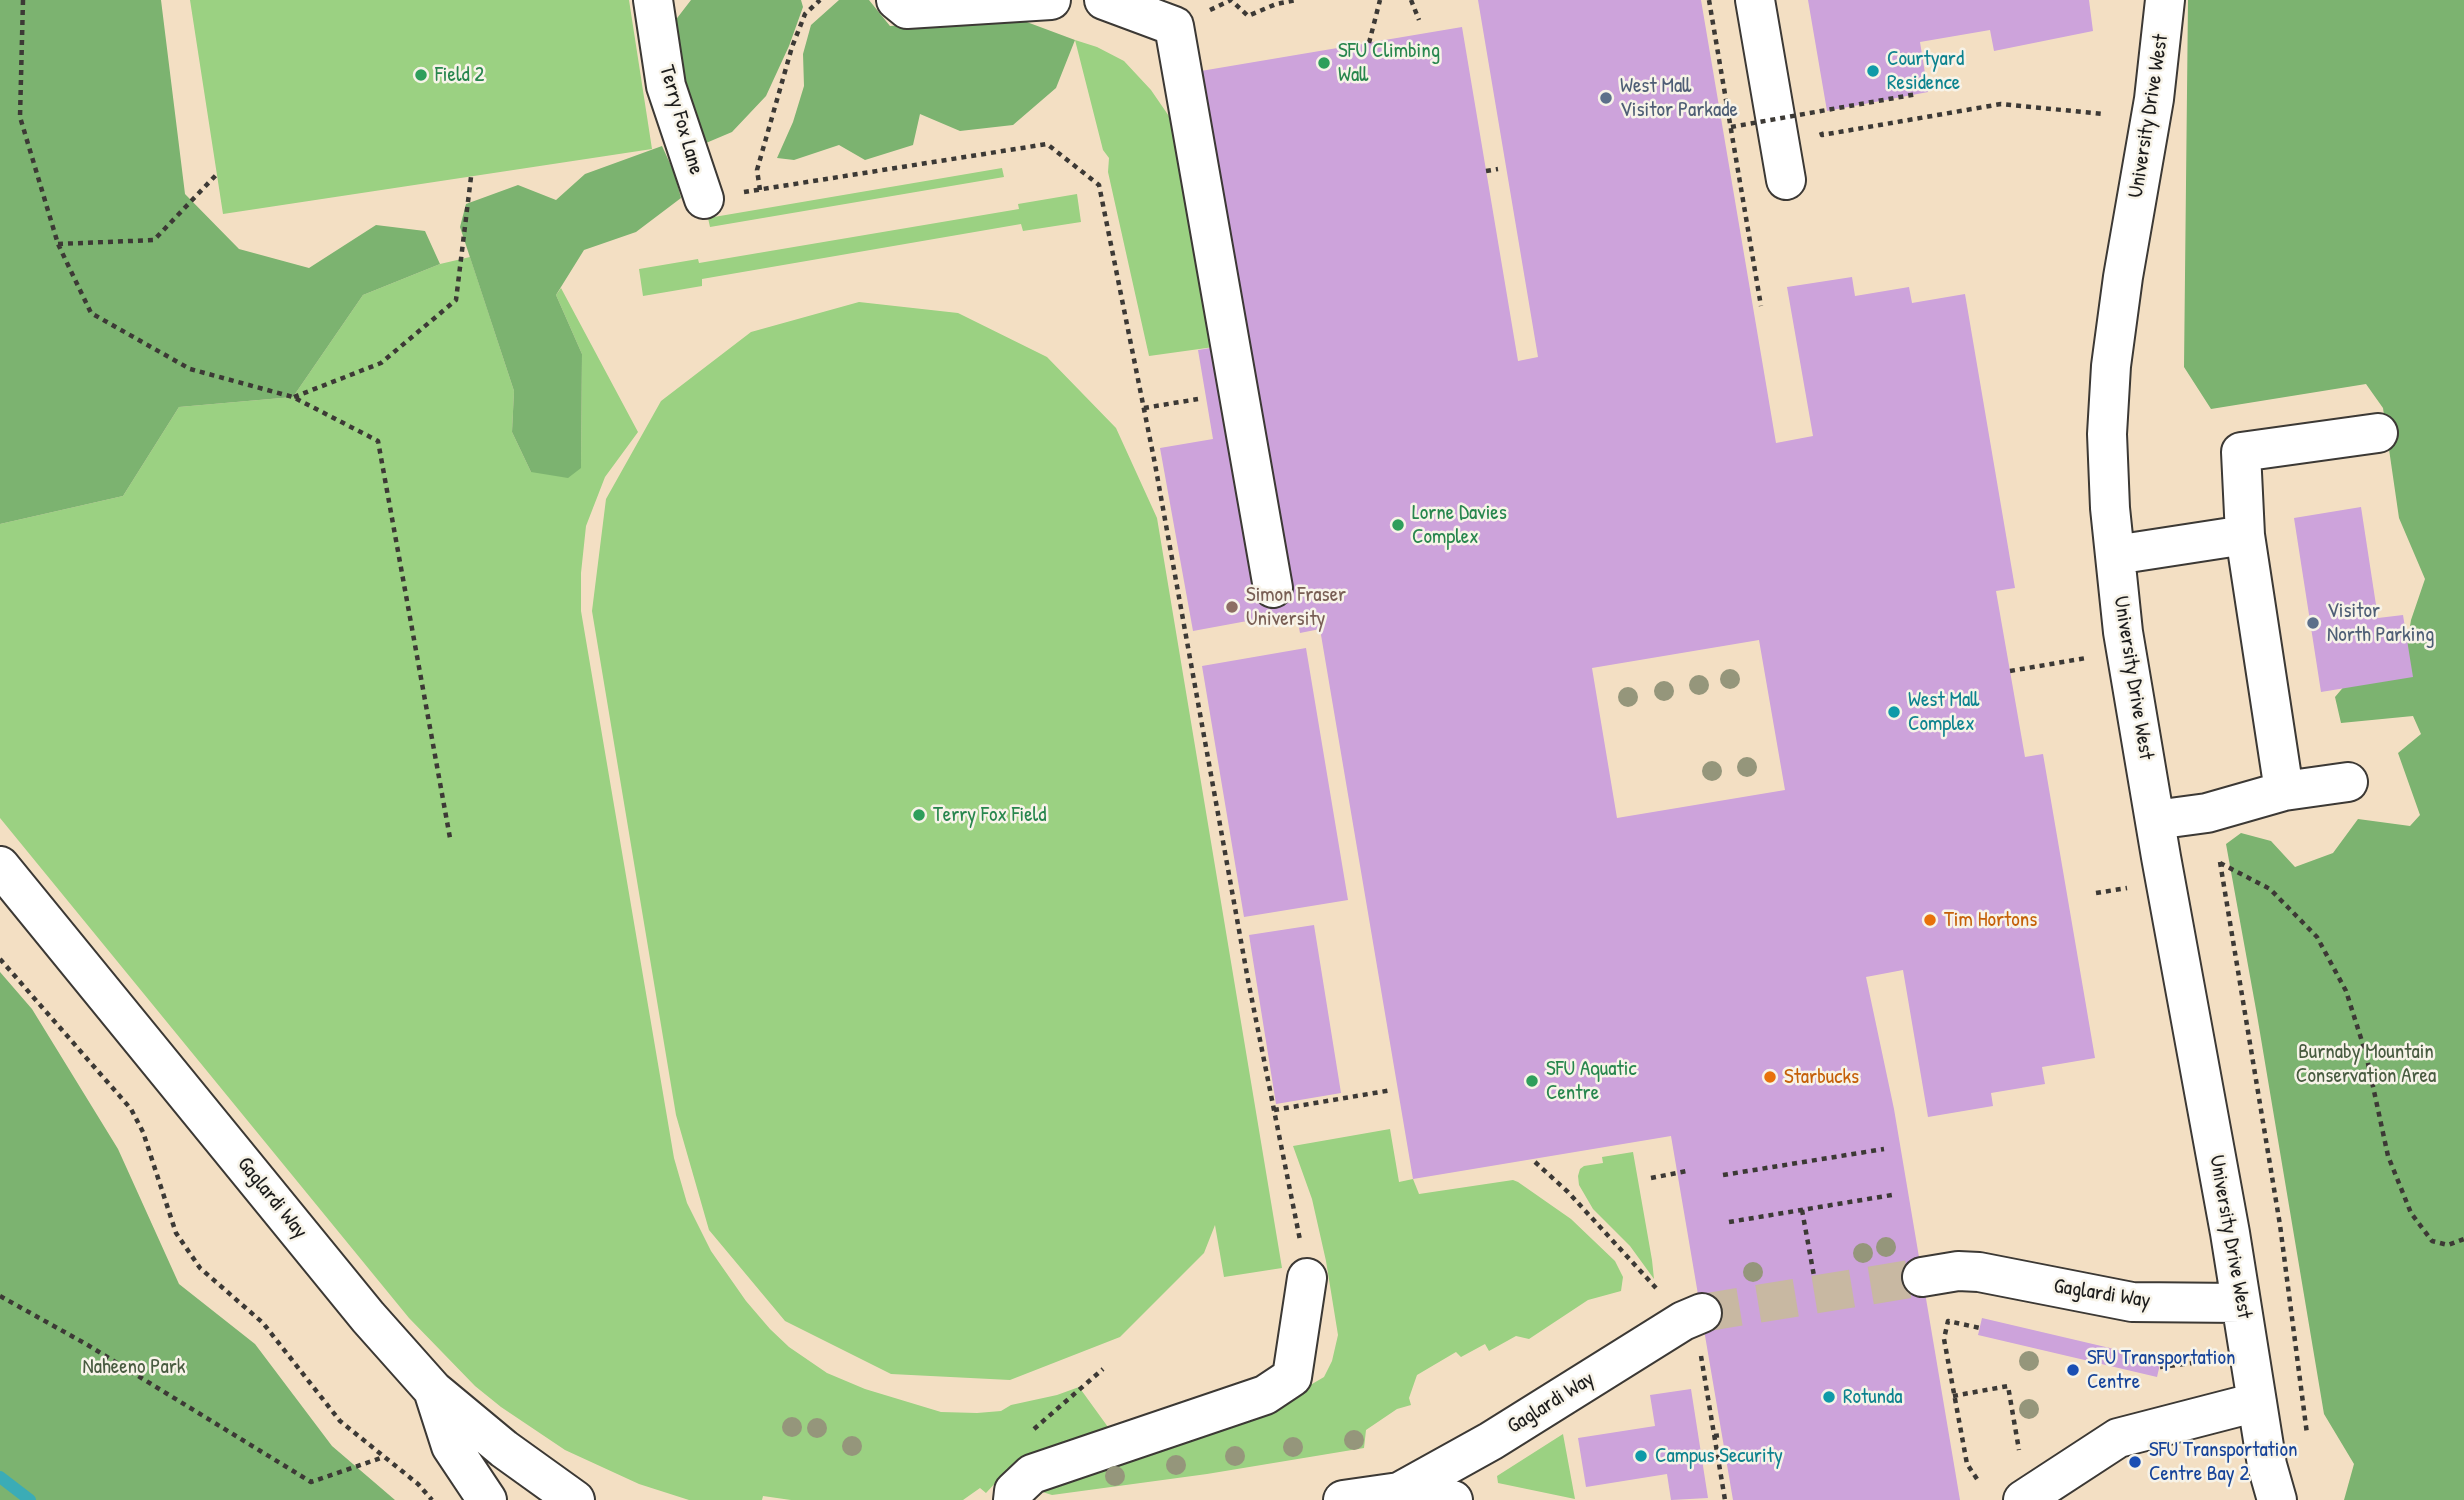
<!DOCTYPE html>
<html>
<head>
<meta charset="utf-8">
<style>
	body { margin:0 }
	canvas { display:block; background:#f3dfc3 }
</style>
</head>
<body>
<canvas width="2464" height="1500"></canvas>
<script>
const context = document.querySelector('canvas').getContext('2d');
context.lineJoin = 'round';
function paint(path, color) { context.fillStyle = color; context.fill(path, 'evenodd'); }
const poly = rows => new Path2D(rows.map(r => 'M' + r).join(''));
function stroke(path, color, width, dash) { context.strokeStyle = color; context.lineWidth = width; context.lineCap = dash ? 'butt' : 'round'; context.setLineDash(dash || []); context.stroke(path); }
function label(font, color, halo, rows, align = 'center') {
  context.font = font + ' "Patrick Hand",sans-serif'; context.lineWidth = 5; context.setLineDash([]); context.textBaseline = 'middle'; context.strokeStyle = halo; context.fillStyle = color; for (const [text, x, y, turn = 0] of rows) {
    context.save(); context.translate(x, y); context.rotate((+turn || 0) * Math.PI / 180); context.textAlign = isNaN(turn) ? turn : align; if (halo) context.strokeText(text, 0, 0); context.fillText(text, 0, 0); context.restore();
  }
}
paint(poly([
	[190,0,629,0,652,149,223,214],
	[1075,40,1097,47,1124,61,1151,90,1186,141,1221,346,1149,356,1108,172,1109,158,1103,150],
	[1002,168,1004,177,710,227,708,218],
	[1077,194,1081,222,1023,231,1021,224,702,279,702,286,643,296,639,269,698,259,699,263,1019,209,1018,204],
	[470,257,514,391,512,432,531,472,581,467,582,354,556,295,561,288,638,432,605,477,586,526,581,573,581,611,674,1158,687,1203,711,1251,746,1301,770,1329,789,1347,827,1373,865,1389,941,1412,977,1413,1001,1411,1011,1405,1057,1395,1079,1387,1113,1434,1026,1458,1011,1466,986,1493,980,1488,963,1500,791,1500,763,1496,762,1500,689,1500,639,1484,565,1450,501,1407,475,1386,409,1318,0,818,0,524,123,496,179,407,293,397,363,295,440,264],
	[859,302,958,313,1047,357,1116,428,1157,518,1282,1268,1224,1277,1215,1225,1204,1253,1120,1337,1010,1380,891,1374,785,1321,709,1230,676,1115,592,611,606,499,661,401,751,332],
	[1390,1129,1399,1182,1413,1179,1419,1194,1513,1180,1518,1182,1571,1219,1615,1261,1623,1277,1621,1291,1588,1300,1529,1339,1516,1336,1489,1351,1485,1344,1461,1357,1456,1352,1417,1375,1409,1398,1411,1405,1397,1409,1366,1430,1364,1448,1207,1474,1052,1495,1036,1490,1278,1404,1324,1377,1332,1361,1338,1335,1326,1261,1312,1199,1293,1146],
	[1633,1152,1652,1260,1654,1279,1630,1246,1593,1209,1579,1185,1578,1176,1580,1169,1584,1166,1603,1163,1602,1157],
	[1563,1434,1575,1499,1498,1483,1497,1476]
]), '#9bd182');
paint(poly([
	[0,0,161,0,185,194,239,249,309,268,376,225,425,231,440,264,363,295,293,397,179,407,123,496,0,524],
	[691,0,801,0,803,7,789,46,766,96,732,132,706,143,680,91,671,26],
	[839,0,869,0,890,26,1016,18,1075,40,1056,88,1013,125,960,131,920,114,913,145,865,160,839,145,794,160,777,158,793,122,804,86,803,54,811,25],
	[2188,0,2464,0,2464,1500,2344,1500,2354,1464,2324,1414,2257,1015,2226,844,2241,833,2271,841,2295,867,2333,853,2358,819,2410,826,2420,815,2398,753,2421,734,2413,716,2341,723,2335,697,2363,664,2404,664,2411,620,2425,579,2399,518,2383,408,2366,384,2211,409,2184,367],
	[662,146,674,172,681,198,636,232,584,250,556,295,582,354,581,468,568,478,531,472,512,432,514,391,460,227,466,204,518,185,556,200,585,174],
	[0,972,32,1009,118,1149,179,1284,255,1344,332,1446,395,1500,0,1500]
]), '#7cb370');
stroke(poly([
	[0,1477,30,1500]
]), '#3bacb6', 12);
paint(poly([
	[1478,0,1701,0,1776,443,1813,436,1787,287,1852,277,1855,296,1909,287,1912,303,1965,294,2015,588,1996,591,2025,757,2043,754,2095,1058,2042,1067,2045,1084,1991,1093,1993,1106,1928,1117,1903,970,1866,977,1894,1109,1960,1500,1733,1500,1671,1136,1413,1179,1320,629,1300,633,1296,612,1193,631,1160,448,1213,439,1198,350,1235,344,1189,73,1462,27,1518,361,1538,357],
	[1759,640,1785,790,1617,818,1592,668],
	[1808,0,2089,0,2093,31,1994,51,1990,30,1920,42,1928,92,1827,111],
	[2361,507,2378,618,2403,615,2413,677,2321,692,2294,518],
	[1306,648,1348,900,1244,917,1202,666],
	[1314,925,1341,1093,1276,1104,1249,935],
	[1982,1318,2161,1360,2157,1377,1978,1335],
	[1691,1389,1708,1498,1671,1500,1667,1474,1586,1487,1578,1438,1655,1426,1650,1395]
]), '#cda3db');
stroke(poly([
	[1702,1313,1922,1277]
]), '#c8b8a2', 38, [38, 19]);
const minor = poly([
	[653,0,666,86,704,199],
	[896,0,907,9,1051,0],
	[1104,0,1174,26,1273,588],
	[1755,0,1786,180],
	[2165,0,2154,99,2123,277,2111,366,2107,434,2110,508,2123,632,2161,857,2230,1233,2267,1465,2277,1500],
	[2245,535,2241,452,2378,433],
	[2115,555,2245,535,2284,791,2207,813,2155,820],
	[2284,791,2348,782],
	[0,866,368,1317,433,1390,504,1449,575,1500],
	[1922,1277,1958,1271,1979,1272,2132,1302,2241,1303],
	[433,1390,451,1446,487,1500],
	[1399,1492,1491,1441,1683,1321,1702,1313],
	[1013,1500,1014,1491,1032,1474,1265,1395,1292,1377,1307,1278],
	[1343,1500,1399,1492,1453,1500],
	[2023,1500,2118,1438,2257,1402]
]);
stroke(minor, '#3c3935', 42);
stroke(poly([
	[23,0,20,117,58,244,91,313,190,369,293,397,378,441,450,838],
	[1411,0,1419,20],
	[1709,0,1761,306],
	[1210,10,1231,0,1248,16,1276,4,1296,0],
	[1369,43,1380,0],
	[1821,132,1822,135,2001,104,2103,114],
	[1486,171,1498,169],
	[760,190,757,170,792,47,805,14,820,0],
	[744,192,1047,144,1099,185,1155,464,1248,980,1300,1240],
	[58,244,154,240,217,174],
	[294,397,381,363,456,300,471,177],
	[1144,408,1198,399],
	[2010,671,2086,658],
	[2220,862,2280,1225,2307,1434],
	[2220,863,2270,889,2317,937,2346,991,2366,1054,2388,1156,2411,1213,2432,1241,2448,1245,2464,1239],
	[2096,893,2127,888],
	[0,959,131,1109,143,1132,176,1233,200,1268,263,1323,340,1421,418,1484,432,1500],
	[1274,1110,1392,1090],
	[1535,1162,1568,1192,1656,1288],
	[1723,1175,1884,1149],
	[1651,1178,1687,1171],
	[1802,1210,1814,1276],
	[1729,1222,1892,1195],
	[0,1296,86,1344,311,1482,384,1457],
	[1701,1356,1725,1500],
	[2160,1367,2201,1362],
	[1953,1396,2008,1386,2019,1450],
	[1034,1429,1103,1369],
	[1714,1436,1722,1435],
	[1977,1479,1967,1464,1944,1339,1948,1321,1980,1328]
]), '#3c3935', 4.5, [5, 5]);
stroke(minor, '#fff', 38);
stroke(poly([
	[1731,127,1917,94]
]), '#3c3935', 4.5, [5, 5]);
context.fillStyle = '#95967b';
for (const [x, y] of [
	[1730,679],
	[1699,685],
	[1664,691],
	[1628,697],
	[1747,767],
	[1712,771],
	[1886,1247],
	[1863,1253],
	[1753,1272],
	[2029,1361],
	[2029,1409],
	[792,1427],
	[817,1428],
	[1354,1440],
	[852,1446],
	[1293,1447],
	[1235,1456],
	[1176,1465],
	[1115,1476]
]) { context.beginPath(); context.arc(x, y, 10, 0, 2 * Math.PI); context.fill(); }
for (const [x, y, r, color] of [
	[1324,63,7,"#2e9e5b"],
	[1873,71,7,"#0f9aa8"],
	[421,75,7,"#2e9e5b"],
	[1606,98,7,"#5c6f8a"],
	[1398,525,7,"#2e9e5b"],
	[1232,607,7,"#8d6e63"],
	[2313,623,7,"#5c6f8a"],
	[1894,712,7,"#0f9aa8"],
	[919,815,7,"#2e9e5b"],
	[1930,920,7,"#e8710a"],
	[1770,1077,7,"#e8710a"],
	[1532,1081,7,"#2e9e5b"],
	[2073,1370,7,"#1a4fb4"],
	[1829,1397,7,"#0f9aa8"],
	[1641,1456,7,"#0f9aa8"],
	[2135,1462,7,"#1a4fb4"]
]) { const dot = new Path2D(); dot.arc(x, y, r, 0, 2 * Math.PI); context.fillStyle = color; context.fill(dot); stroke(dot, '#f7f3e8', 2.5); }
label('21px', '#27864d', '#f7f3e8', [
	["SFU Climbing",1338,51],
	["Wall",1338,75],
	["Field 2",435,75],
	["Lorne Davies",1412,513],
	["Complex",1412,537],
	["Terry Fox Field",933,815],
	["SFU Aquatic",1546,1069],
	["Centre",1546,1093]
], 'left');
label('21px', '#0d838f', '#f7f3e8', [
	["Courtyard",1887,59],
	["Residence",1887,83],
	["West Mall",1908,700],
	["Complex",1908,724],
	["Rotunda",1843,1397],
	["Campus Security",1655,1456]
], 'left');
label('21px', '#4e5e75', '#f7f3e8', [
	["West Mall",1620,86],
	["Visitor Parkade",1620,110],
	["Visitor",2327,611],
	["North Parking",2327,635]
], 'left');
label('21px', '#1c1c1c', '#f7f3e8', [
	["University Drive West",2149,116,-81],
	["Terry Fox Lane",681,120,74],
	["University Drive West",2133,678,81],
	["Gaglardi Way",272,1198,51],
	["University Drive West",2230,1237,80],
	["Gaglardi Way",2102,1294,9],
	["Gaglardi Way",1551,1403,-32]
]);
label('21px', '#785e54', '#f7f3e8', [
	["Simon Fraser",1246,595],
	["University",1246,619]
], 'left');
label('21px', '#c56008', '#f7f3e8', [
	["Tim Hortons",1944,920],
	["Starbucks",1784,1077]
], 'left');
label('21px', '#485b40', '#f7f3e8', [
	["Burnaby Mountain",2366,1052],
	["Conservation Area",2366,1076],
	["Naheeno Park",134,1367]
]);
label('21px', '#164399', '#f7f3e8', [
	["SFU Transportation",2087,1358],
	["Centre",2087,1382],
	["SFU Transportation",2149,1450],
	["Centre Bay 2",2149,1474]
], 'left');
</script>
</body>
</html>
